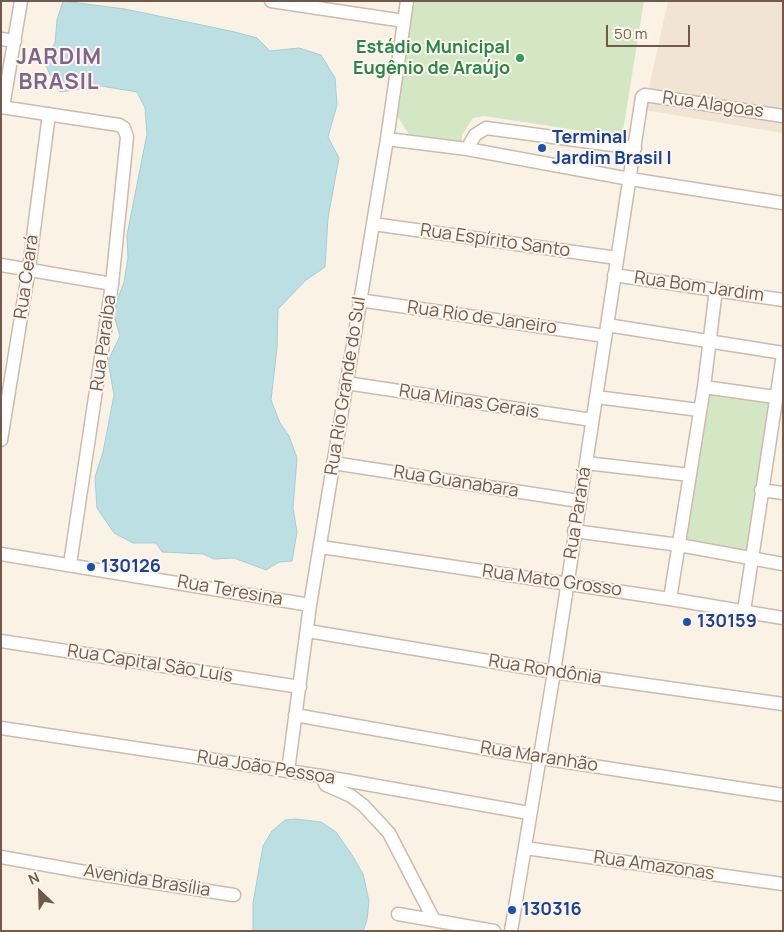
<!DOCTYPE html>
<html>
<head>
<meta charset="utf-8">
<style>
	body { margin:0 }
	#map { position:relative; width:784px; height:932px; overflow:hidden; background:#fbf2e6; font-family:Manrope,sans-serif }
	canvas { display:block }
	.frame { position:absolute; inset:0; border:2px solid #72594d; pointer-events:none }
	.north { position:absolute; left:15px; top:867px; width:50px; height:50px; -webkit-text-stroke:4px #fef6ec; paint-order:stroke; rotate:336deg; font-size:14px; font-weight:700; line-height:20px; text-align:center; color:#72594d }
	.north::after { content:''; display:block; margin:auto; width:18px; height:22px; background:#72594d; clip-path:polygon(50% 0,100% 100%,50% 72%,0 100%) }
	.scale { position:absolute; left:606px; top:25px; width:84px; height:22px; box-sizing:border-box; border:2px solid #72594d; border-top:0; padding-left:6px; font-size:15px; line-height:18px; white-space:nowrap; color:#72594d; -webkit-text-stroke:4px #fef6ec; paint-order:stroke }
</style>
</head>
<body>
<div id="map">
<canvas width="784" height="932"></canvas>
<div class="frame"></div>
<div class="north">N</div>
<div class="scale">50 m</div>
</div>
<script>
const context = document.querySelector('canvas').getContext('2d');
context.lineJoin = 'round';
function paint(path, color) { context.fillStyle = color; context.fill(path, 'evenodd'); }
const poly = rows => new Path2D(rows.map(r => 'M' + r).join(''));
function stroke(path, color, width, dash) { context.strokeStyle = color; context.lineWidth = width; context.lineCap = dash ? 'butt' : 'round'; context.setLineDash(dash || []); context.stroke(path); }
function label(font, color, halo, rows, align = 'center') {
  context.font = font + ' Manrope,sans-serif'; context.lineWidth = 4; context.setLineDash([]); context.textBaseline = 'middle'; context.strokeStyle = halo; context.fillStyle = color; for (const [text, x, y, turn = 0] of rows) {
    context.save(); context.translate(x, y); context.rotate((+turn || 0) * Math.PI / 180); context.textAlign = isNaN(turn) ? turn : align; if (halo) context.strokeText(text, 0, 0); context.fillText(text, 0, 0); context.restore();
  }
}
paint(poly([
	[668,1,783,1,783,133,644,110]
]), '#f2e4d5');
paint(poly([
	[413,1,644,1,622,137,484,116,473,118,462,135,462,144,410,136,396,114],
	[707,392,776,399,752,552,684,540]
]), '#d4e7c5');
const water = poly([
	[63,1,125,9,235,32,257,38,270,51,299,48,321,55,335,78,337,105,328,137,339,158,328,218,325,267,306,280,278,309,277,348,271,400,280,423,289,436,297,458,293,508,297,532,292,561,279,562,266,570,234,558,214,559,203,554,162,552,156,543,133,543,114,533,97,508,95,477,103,452,114,395,108,361,120,336,113,312,124,282,128,258,127,235,147,134,145,108,137,92,101,86,60,92,54,83,43,59,55,43,57,20,63,1],
	[296,819,321,822,336,832,352,855,363,874,369,901,367,920,363,931,253,931,253,903,263,846,272,831,285,820,296,819]
]);
paint(water, '#bcdfe3');
stroke(water, '#a3ced4', 1);
const minor = poly([
	[271,1,404,21],
	[1,39,15,41],
	[1,107,119,125,124,128,127,137,112,284,70,564],
	[3,107,21,1],
	[387,139,467,149,630,179,783,203],
	[467,149,475,135,486,128,635,148],
	[373,224,617,258],
	[1,265,112,284],
	[614,275,783,300],
	[359,300,605,336],
	[607,325,783,353],
	[346,383,592,420],
	[704,387,775,397],
	[596,397,699,410],
	[1,440,29,268,49,114],
	[333,463,579,501],
	[586,463,690,475],
	[761,490,783,493],
	[574,531,679,545,783,564],
	[321,547,670,599,783,618],
	[1,554,310,605],
	[670,599,704,387,716,289],
	[744,611,783,354],
	[308,631,554,672,783,704],
	[1,641,300,687],
	[295,715,521,755,783,795],
	[1,728,321,776,529,813],
	[288,771,310,605,387,139,407,1],
	[321,776,326,785,351,796,363,805,389,833,434,920],
	[525,848,783,884],
	[1,857,85,872,234,895],
	[398,914,494,931],
	[511,931,554,672,642,97,645,95,783,116]
]);
stroke(minor, '#ccbaad', 15);
stroke(minor, '#fff', 12);
for (const [x, y, r, color] of [
	[520,58,5,"#2e9e5b"],
	[542,148,5,"#1a4fb4"],
	[91,567,5,"#1a4fb4"],
	[687,622,5,"#1a4fb4"],
	[512,910,5,"#1a4fb4"]
]) { const dot = new Path2D(); dot.arc(x, y, r, 0, 2 * Math.PI); context.fillStyle = color; context.fill(dot); stroke(dot, '#fef6ec', 2); }
label('bold 18px', '#27864d', '#fef6ec', [
	["Estádio Municipal",510,48],
	["Eugênio de Araújo",510,69]
], 'right');
label('18px', '#72594d', '#fef6ec', [
	["Rua Alagoas",713,105,8],
	["Rua Espírito Santo",495,241,8],
	["Rua Ceará",27,277,-82],
	["Rua Bom Jardim",699,287,8],
	["Rua Rio de Janeiro",482,318,8],
	["Rua Paraíba",104,343,-82],
	["Rua Rio Grande do Sul",346,386,-81],
	["Rua Minas Gerais",469,402,9],
	["Rua Guanabara",456,482,9],
	["Rua Paraná",578,513,-81],
	["Rua Mato Grosso",552,581,8],
	["Rua Teresina",230,591,10],
	["Rua Capital São Luís",150,664,9],
	["Rua Rondônia",545,670,9],
	["Rua Maranhão",539,757,9],
	["Rua João Pessoa",266,768,9],
	["Rua Amazonas",654,866,8],
	["Avenida Brasília",147,881,9]
]);
label('bold 18px', '#164399', '#fef6ec', [
	["Terminal",552,138],
	["Jardim Brasil I",552,159],
	["130126",101,567],
	["130159",697,622],
	["130316",522,910]
], 'left');
context.letterSpacing = '1px';
label('bold 22px', '#7f658e', '#fef6ec', [
	["JARDIM",59,58],
	["BRASIL",59,83]
]);
context.letterSpacing = '0px';
</script>
</body>
</html>
